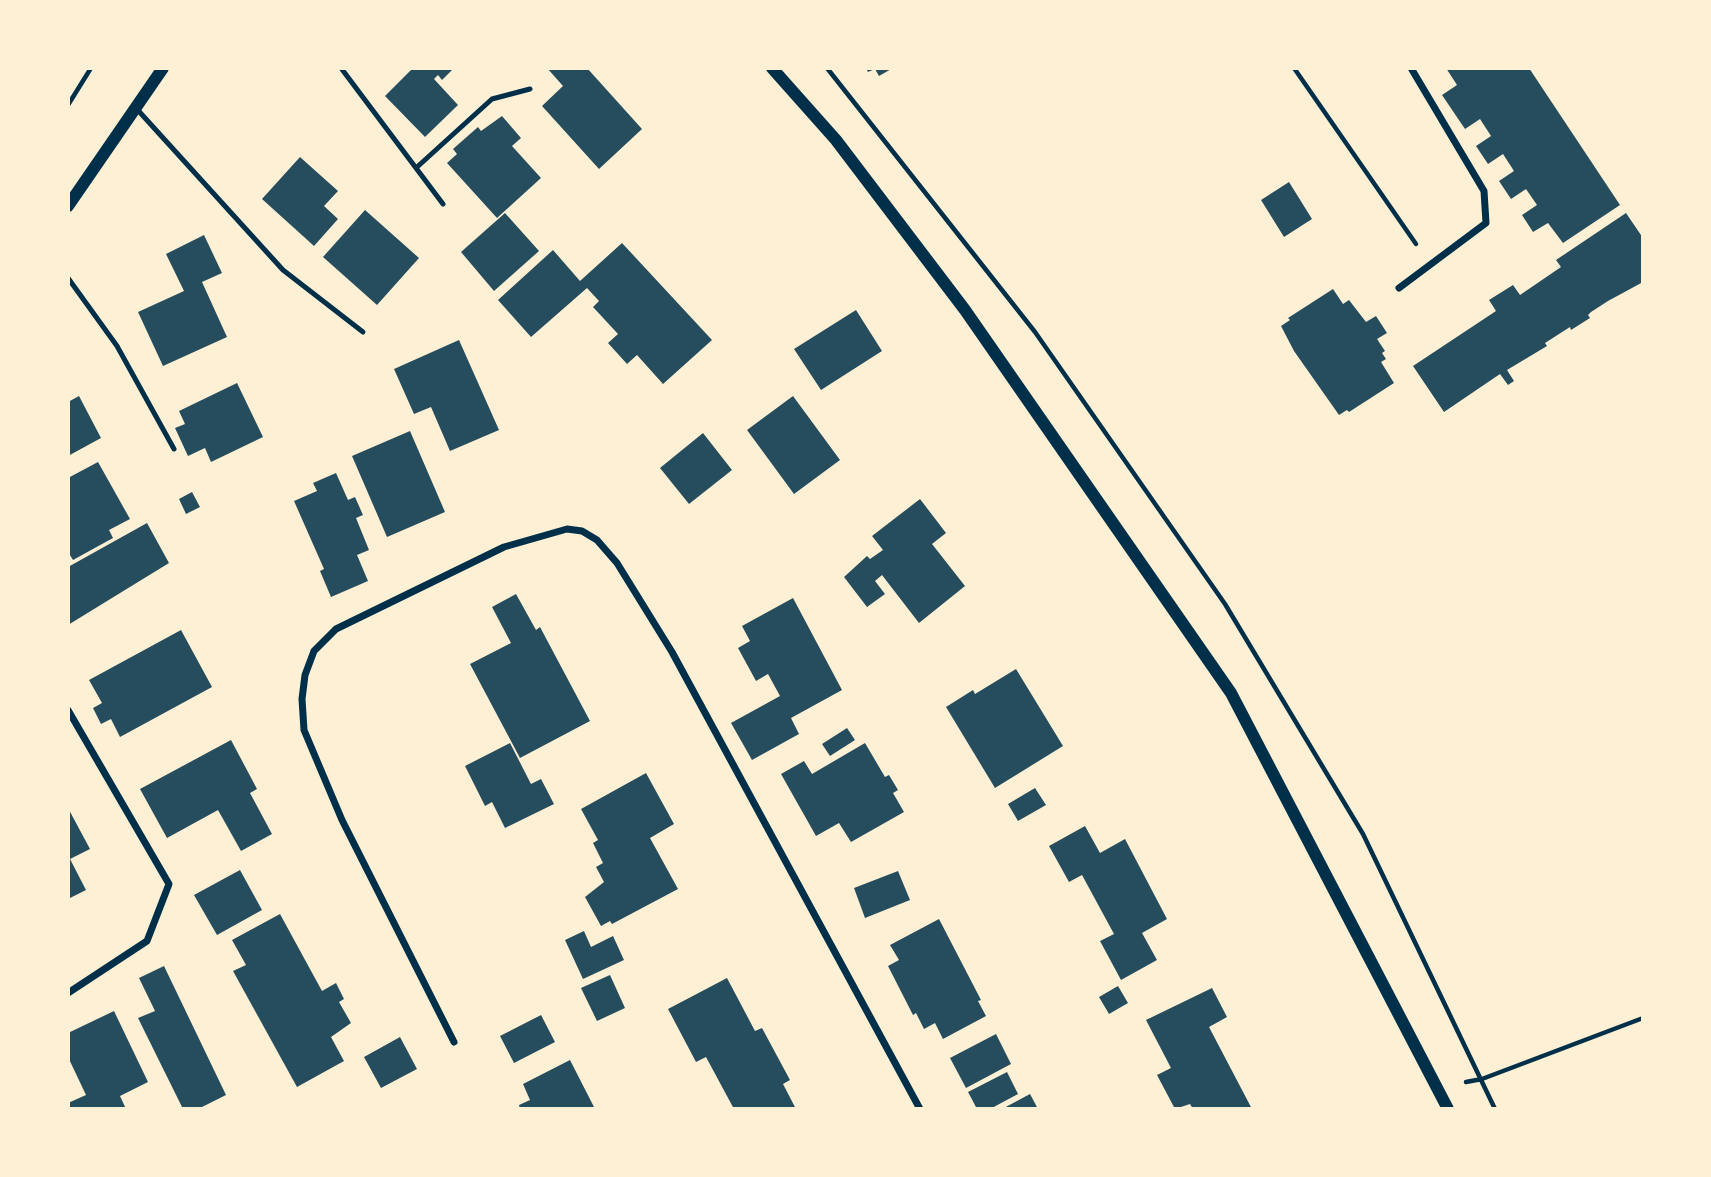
<!DOCTYPE html>
<html>
<head>
<meta charset="utf-8">
<style>
	body { margin:0 }
	#map { position:relative; width:1711px; height:1177px; overflow:hidden; background:#fdf0d5; font-family:"IBM Plex Sans",sans-serif }
	canvas { display:block }
	.frame { position:absolute; inset:0; border:70px solid #fdf0d5; pointer-events:none }
</style>
</head>
<body>
<div id="map">
<canvas width="1711" height="1177"></canvas>
<div class="frame"></div>
</div>
<script>
const context = document.querySelector('canvas').getContext('2d');
context.lineJoin = 'round';
function paint(path, color) { context.fillStyle = color; context.fill(path, 'evenodd'); }
const poly = rows => new Path2D(rows.map(r => 'M' + r).join(''));
function stroke(path, color, width, dash) { context.strokeStyle = color; context.lineWidth = width; context.lineCap = dash ? 'butt' : 'round'; context.setLineDash(dash || []); context.stroke(path); }
paint(poly([
	[413,68,454,68,442,80,438,75,434,79,458,105,425,137,385,96],
	[547,68,587,68,642,129,599,169,542,106,563,86],
	[866,68,893,68,879,76,875,69,868,72],
	[1446,68,1529,68,1620,205,1563,243,1548,223,1533,232,1522,215,1537,205,1526,189,1511,199,1499,181,1514,171,1503,154,1488,164,1476,146,1491,136,1480,119,1465,129,1442,95,1457,85],
	[502,116,521,138,512,146,541,178,497,218,447,163,457,154,453,149,478,127,481,131],
	[300,157,338,191,324,206,338,219,314,246,262,199],
	[1289,182,1312,219,1284,237,1261,200],
	[365,210,419,258,377,305,323,257],
	[505,213,539,251,494,291,461,252],
	[1626,213,1643,238,1643,282,1608,301,1591,312,1588,315,1590,318,1571,330,1570,327,1545,343,1547,346,1507,370,1514,381,1508,385,1500,374,1444,412,1413,366,1496,311,1489,300,1513,285,1520,295,1561,267,1556,260],
	[204,235,222,273,202,282,227,337,163,366,138,312,184,291,166,254],
	[622,243,712,340,663,384,637,355,627,364,608,343,618,334,593,307,599,301,587,288,531,337,498,300,553,250,580,281],
	[1333,289,1343,304,1349,300,1366,322,1376,316,1387,333,1377,339,1385,351,1382,353,1386,359,1381,362,1394,383,1349,412,1347,410,1339,415,1294,351,1281,326,1290,320,1288,318],
	[856,310,882,351,821,390,794,349],
	[459,340,499,430,450,451,431,407,414,414,394,369],
	[237,383,263,437,211,462,205,448,188,456,175,428,185,424,179,411],
	[79,396,101,438,68,456,68,402],
	[793,396,840,460,794,494,747,430],
	[410,431,445,512,387,537,352,456],
	[703,433,732,470,689,504,660,468],
	[98,462,130,519,109,530,113,538,73,560,68,552,68,478],
	[336,473,348,500,355,497,363,515,356,518,369,550,357,555,368,581,331,597,320,571,324,569,294,501,317,491,313,483],
	[192,492,200,507,186,514,179,499],
	[920,499,946,533,932,544,965,586,919,623,882,575,875,581,885,594,867,607,844,577,867,556,870,559,883,550,872,536],
	[147,523,169,563,68,625,68,567],
	[516,594,536,630,540,627,590,721,520,758,470,664,511,643,492,607],
	[793,598,842,690,791,718,799,734,752,760,731,723,780,696,768,674,756,681,738,648,750,641,742,626],
	[181,630,212,687,120,737,111,719,101,724,93,708,102,703,89,680],
	[1016,669,1063,746,995,788,946,707,973,690,975,694],
	[847,728,855,740,830,756,822,744],
	[231,740,257,789,250,793,272,834,241,851,218,810,167,838,140,789],
	[510,743,531,784,541,779,554,804,505,828,492,802,485,806,465,766],
	[865,743,885,777,889,775,898,790,893,793,904,812,851,842,839,823,816,836,781,774,804,761,812,774],
	[646,773,674,824,650,838,678,889,612,924,610,921,601,926,585,897,604,882,596,867,603,863,593,843,598,840,581,809],
	[1035,788,1046,805,1018,821,1008,804],
	[68,808,90,849,70,859,86,890,68,899],
	[1085,826,1100,853,1125,839,1167,919,1142,933,1157,960,1121,980,1100,941,1114,934,1082,875,1069,882,1049,846],
	[240,870,262,910,217,935,194,895],
	[898,871,910,900,865,918,854,888],
	[280,914,322,991,336,983,344,999,339,1002,351,1023,331,1037,344,1061,297,1087,233,971,246,965,232,940],
	[939,919,981,1000,978,1001,986,1016,943,1039,935,1023,924,1029,916,1013,913,1015,888,966,899,960,890,945],
	[584,931,591,947,613,936,624,960,583,979,565,940],
	[164,966,226,1095,198,1109,183,1109,138,1018,155,1011,139,978],
	[610,975,625,1008,597,1021,581,988],
	[727,978,755,1031,762,1028,790,1080,783,1084,796,1109,734,1109,706,1057,696,1062,668,1009],
	[1118,986,1128,1003,1109,1014,1099,997],
	[1212,988,1227,1017,1209,1027,1252,1109,1193,1109,1190,1104,1175,1109,1157,1075,1171,1068,1146,1020],
	[114,1011,148,1082,120,1096,126,1109,68,1109,68,1103,86,1095,68,1057,68,1033],
	[541,1015,555,1042,514,1063,500,1036],
	[996,1034,1011,1064,966,1088,950,1058],
	[400,1037,417,1069,381,1088,364,1057],
	[570,1060,595,1109,520,1109,519,1105,530,1100,523,1084],
	[1007,1072,1018,1094,990,1109,977,1109,968,1092],
	[1030,1094,1038,1109,1002,1109]
]), '#264d5e');
stroke(poly([
	[827,68,1035,332,1225,604,1363,834,1495,1109],
	[1294,68,1416,244],
	[68,105,91,68],
	[1466,1082,1482,1079,1643,1018]
]), '#003049', 4.5);
stroke(poly([
	[341,68,416,168,492,99,530,89],
	[135,107,283,270,363,332],
	[416,168,443,204],
	[68,278,117,346,174,449]
]), '#003049', 5);
stroke(poly([
	[1399,288,1486,223,1484,191,1411,68],
	[68,710,169,884,147,941,68,993],
	[454,1042,342,820,304,730,302,699,305,675,314,651,336,629,504,547,567,529,582,531,597,540,617,563,672,652,920,1109]
]), '#003049', 7);
stroke(poly([
	[772,68,836,140,965,310,1231,693,1448,1109],
	[68,206,163,68]
]), '#003049', 12);
</script>
</body>
</html>
